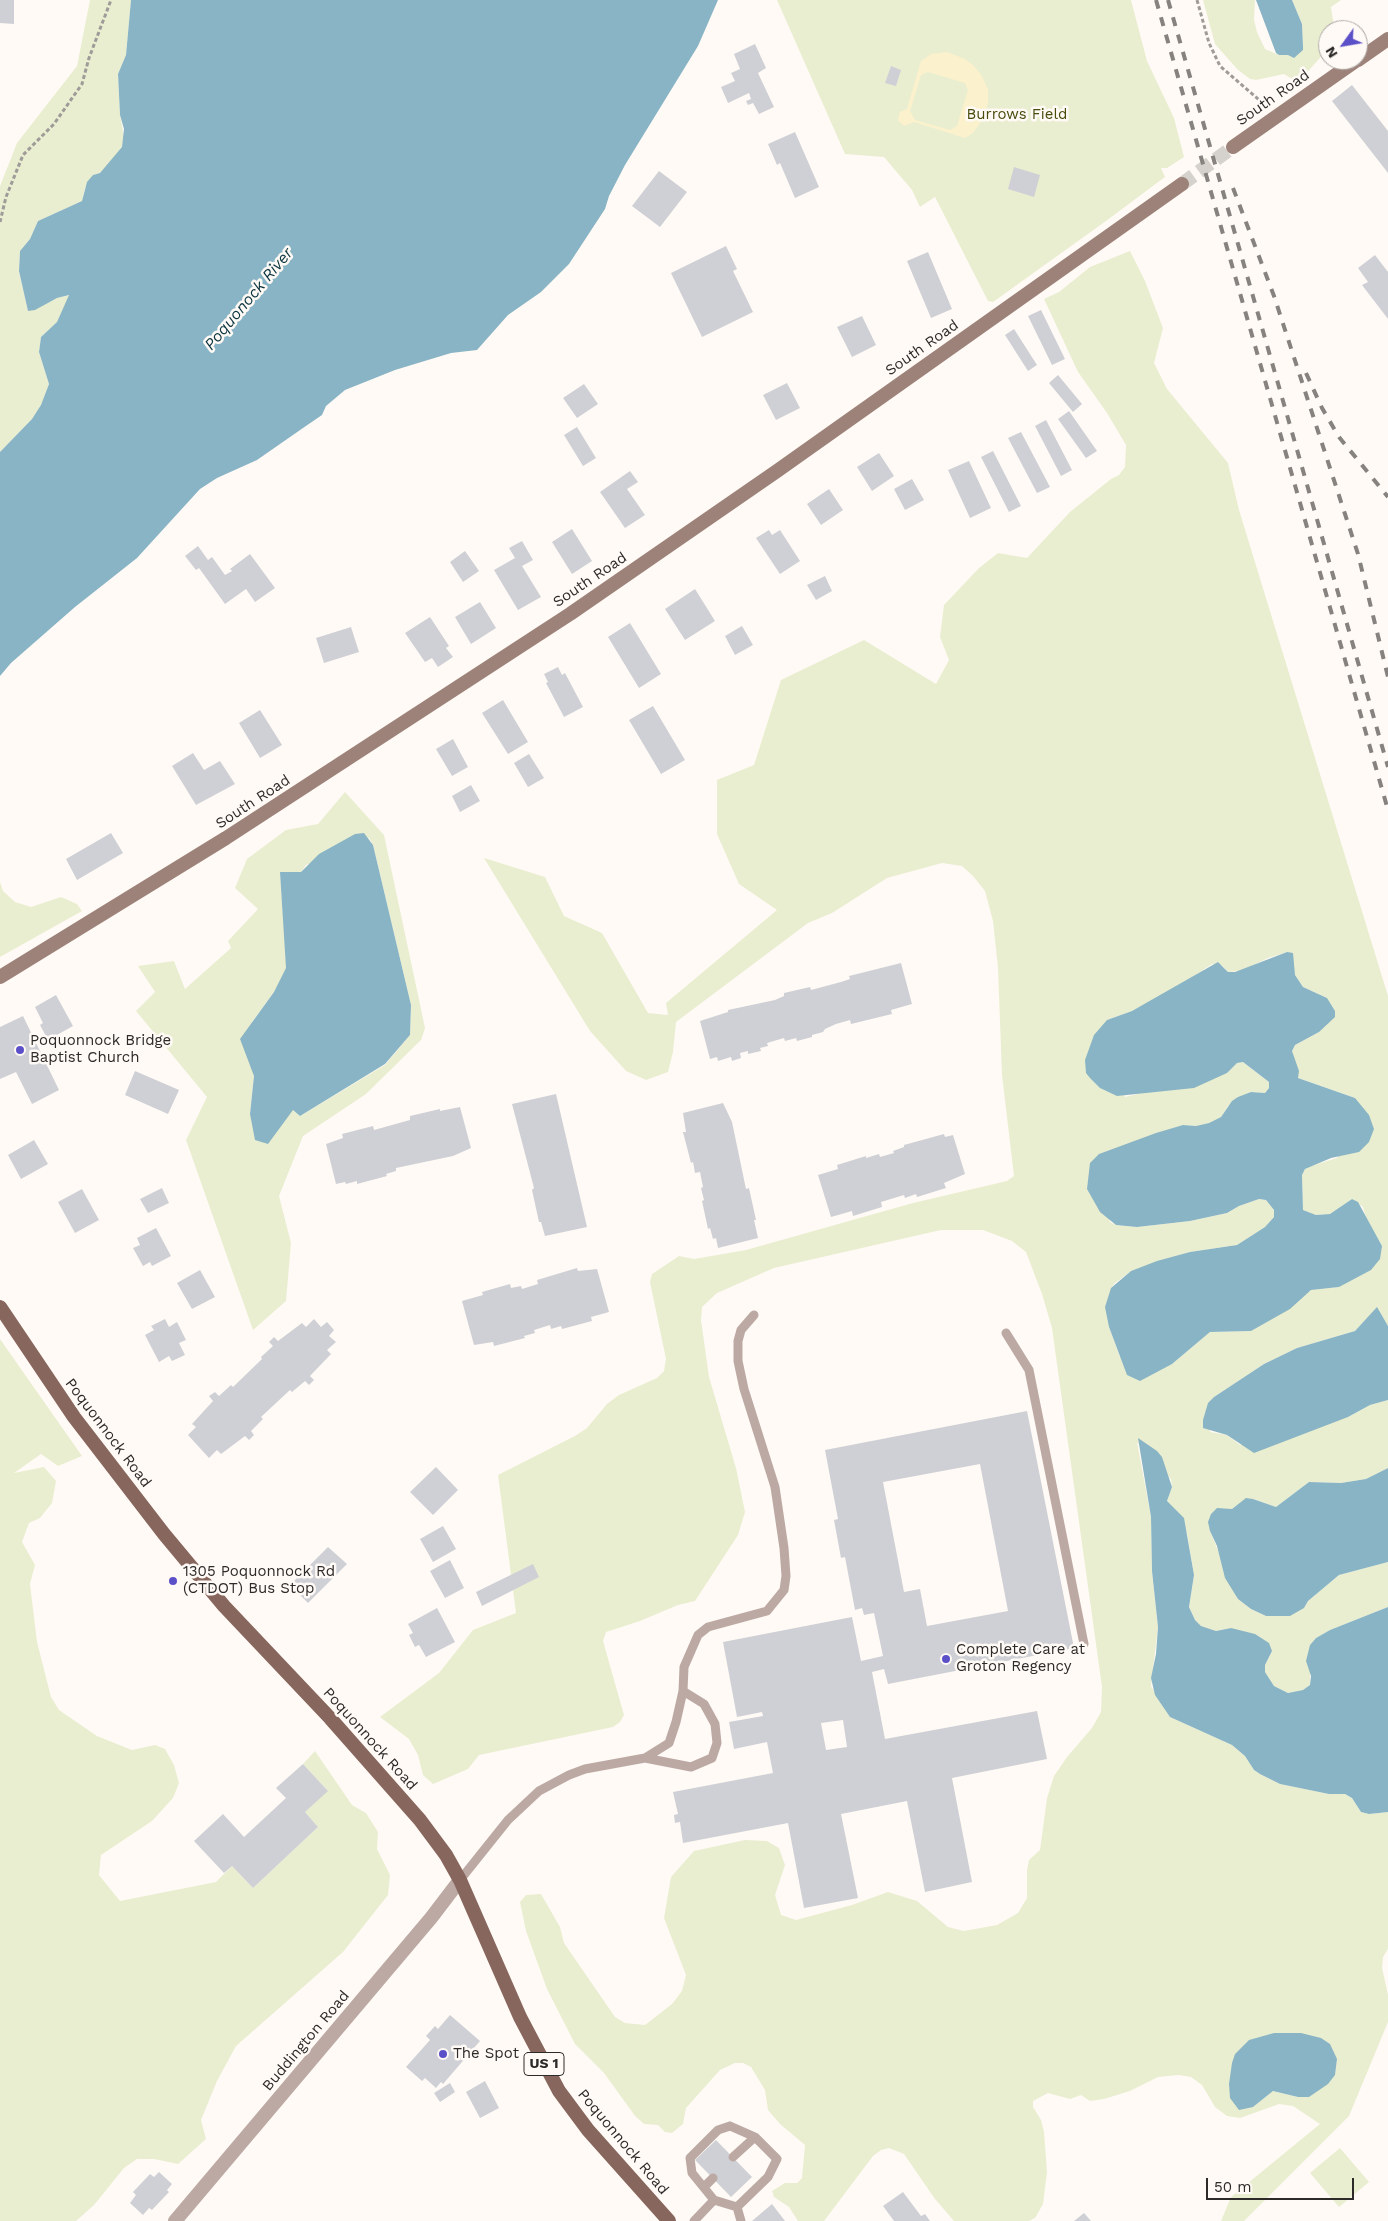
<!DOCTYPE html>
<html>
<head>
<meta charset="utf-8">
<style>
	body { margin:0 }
	#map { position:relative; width:1388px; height:2221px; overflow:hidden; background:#fffaf5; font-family:"Work Sans",sans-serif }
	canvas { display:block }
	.north { position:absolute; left:1318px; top:20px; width:50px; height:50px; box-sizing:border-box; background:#fffaf5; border:1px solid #aba7a4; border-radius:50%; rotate:238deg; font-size:14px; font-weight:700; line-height:20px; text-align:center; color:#2d2b2a }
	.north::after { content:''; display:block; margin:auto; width:18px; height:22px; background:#5c50c8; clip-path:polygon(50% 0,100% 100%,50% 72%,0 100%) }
	.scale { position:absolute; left:1206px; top:2178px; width:148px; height:22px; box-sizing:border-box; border:2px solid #2d2b2a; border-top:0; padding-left:6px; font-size:15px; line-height:18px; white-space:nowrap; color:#2d2b2a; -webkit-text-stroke:4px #fffaf5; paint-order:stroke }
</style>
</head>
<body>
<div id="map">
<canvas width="1388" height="2221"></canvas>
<div class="north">N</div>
<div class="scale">50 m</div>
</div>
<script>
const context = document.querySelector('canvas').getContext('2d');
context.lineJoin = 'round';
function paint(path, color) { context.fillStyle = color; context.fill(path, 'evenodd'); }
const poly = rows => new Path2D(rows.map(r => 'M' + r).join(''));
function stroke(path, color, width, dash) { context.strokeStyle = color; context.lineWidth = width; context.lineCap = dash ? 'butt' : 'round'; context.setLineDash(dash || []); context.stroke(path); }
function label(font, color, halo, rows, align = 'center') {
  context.font = font + ' "Work Sans",sans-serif'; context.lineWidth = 5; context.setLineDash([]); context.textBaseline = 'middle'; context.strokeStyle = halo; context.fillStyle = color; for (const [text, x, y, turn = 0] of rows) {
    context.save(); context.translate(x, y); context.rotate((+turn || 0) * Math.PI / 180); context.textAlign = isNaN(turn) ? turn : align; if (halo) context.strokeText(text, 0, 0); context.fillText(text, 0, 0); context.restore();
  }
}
paint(poly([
	[90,0,131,0,126,55,118,74,120,115,124,137,122,147,114,159,100,173,93,175,85,188,82,201,38,221,30,239,20,251,19,271,28,311,57,298,70,295,57,322,41,337,39,352,49,384,41,406,32,419,0,452,0,186,17,143,77,66],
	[777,0,1131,0,1147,61,1174,118,1184,157,1167,168,1161,168,1165,177,1106,221,993,302,988,301,935,197,920,207,912,190,884,157,845,154],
	[1203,0,1255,0,1254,20,1257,32,1265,49,1279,55,1288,55,1303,46,1302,24,1292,0,1341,0,1331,7,1334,27,1333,30,1328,30,1327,50,1303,77,1294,80,1284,74,1256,80,1250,79,1237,69,1215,44],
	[1130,251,1145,281,1163,328,1154,363,1167,389,1228,463,1239,510,1388,996,1388,1326,1377,1308,1355,1331,1297,1348,1264,1364,1214,1397,1210,1432,1227,1435,1240,1445,1348,1417,1370,1405,1388,1400,1388,1468,1366,1479,1341,1483,1309,1482,1276,1507,1253,1499,1246,1499,1232,1509,1224,1510,1210,1531,1238,1599,1251,1609,1266,1616,1304,1608,1308,1601,1339,1575,1388,1562,1388,1607,1330,1630,1316,1638,1310,1645,1310,1685,1303,1690,1288,1693,1274,1686,1265,1672,1265,1665,1272,1651,1231,1628,1216,1631,1200,1626,1195,1620,1189,1607,1194,1575,1187,1533,1167,1501,1172,1487,1171,1479,1137,1442,1151,1517,1152,1571,1158,1627,1151,1686,1170,1717,1232,1745,1245,1756,1254,1770,1260,1774,1280,1784,1329,1794,1345,1794,1352,1798,1361,1812,1369,1814,1388,1812,1388,1949,1383,1957,1382,1968,1388,1995,1388,2022,1349,2116,1244,2221,1221,2221,1231,2197,1320,2124,1293,2106,1279,2104,1240,2118,1227,2116,1215,2107,1202,2085,1191,2077,1179,2075,1158,2077,1130,2091,1104,2099,1090,2101,1081,2095,1070,2099,1048,2093,1033,2101,1033,2107,1041,2120,1044,2132,1047,2172,1043,2204,1035,2218,1029,2221,954,2221,935,2199,904,2154,889,2148,881,2150,873,2156,824,2221,798,2221,789,2207,774,2197,772,2191,785,2183,797,2183,802,2178,805,2145,780,2124,768,2110,765,2090,751,2067,743,2063,735,2063,720,2070,686,2108,683,2124,672,2133,665,2132,658,2125,644,2124,635,2116,604,2073,575,2044,547,1989,526,1931,520,1902,526,1895,541,1894,560,1927,564,1943,615,2017,625,2023,645,2025,672,2004,682,1991,686,1975,664,1918,671,1877,694,1851,745,1840,767,1841,779,1848,785,1865,775,1895,781,1915,796,1920,852,1905,888,1892,917,1901,948,1927,964,1931,997,1925,1018,1913,1027,1898,1027,1870,1029,1860,1040,1850,1047,1798,1054,1776,1067,1757,1092,1728,1101,1712,1102,1687,1052,1328,1042,1294,1026,1252,1012,1241,983,1230,941,1230,774,1268,717,1293,702,1307,701,1320,709,1377,736,1468,745,1512,738,1535,695,1601,678,1605,640,1621,606,1632,603,1641,624,1715,620,1722,613,1727,479,1755,468,1769,433,1784,423,1775,418,1755,409,1739,380,1717,439,1673,473,1630,516,1613,498,1475,575,1436,587,1428,607,1404,619,1395,657,1378,664,1371,666,1359,650,1282,652,1274,679,1256,694,1259,746,1250,913,1203,1007,1181,1014,1176,1002,1075,998,968,993,921,985,891,973,876,962,866,942,863,887,878,832,913,808,923,676,1022,673,1052,668,1072,646,1080,626,1071,590,1031,484,858,545,877,564,916,602,933,648,1013,668,1015,666,1003,777,910,739,884,717,834,717,780,754,765,781,680,864,640,936,684,949,660,940,637,944,605,979,568,998,553,1027,558,1070,512,1111,479,1119,475,1125,467,1126,445,1107,413,1078,372,1044,299,1059,292,1090,267],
	[1287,952,1295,975,1303,987,1327,998,1319,1032,1295,1045,1292,1051,1298,1078,1355,1098,1337,1158,1311,1166,1305,1169,1302,1175,1303,1210,1316,1215,1331,1214,1352,1199,1363,1207,1367,1221,1382,1246,1339,1287,1311,1290,1251,1331,1210,1332,1172,1364,1120,1357,1109,1327,1111,1288,1115,1283,1131,1271,1190,1252,1237,1245,1265,1227,1274,1217,1274,1210,1266,1200,1259,1199,1239,1206,1227,1213,1190,1221,1137,1227,1116,1225,1110,1222,1099,1154,1183,1125,1196,1126,1209,1123,1221,1117,1228,1106,1251,1092,1265,1093,1269,1088,1269,1082,1243,1062,1237,1063,1227,1073,1125,1097,1107,1020,1132,1011,1181,985,1212,964,1223,966,1228,972,1241,971,1268,958],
	[1274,2033,1337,2059,1335,2075,1309,2097,1298,2097,1273,2091,1253,2107,1270,2035],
	[345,792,384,835,425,1028,421,1040,366,1094,303,1136,279,1196,291,1243,286,1301,253,1330,186,1140,207,1097,136,1011,155,992,138,966,174,961,185,989,231,948,228,941,258,909,235,888,247,859,286,830,318,824],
	[369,838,373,845,411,1005,410,1035,385,1065,300,1116,293,1110,250,1114,254,1076,252,1022,274,992,287,968,280,872,301,872,306,865],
	[0,882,3,891,15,902,31,907,61,897,77,904,82,911,0,957],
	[0,1339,82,1456,58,1466,41,1454,14,1473,44,1467,56,1481,52,1503,40,1518,29,1523,22,1542,35,1565,30,1584,37,1642,51,1697,59,1710,97,1736,132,1750,155,1745,165,1749,174,1765,179,1783,173,1798,152,1821,101,1855,99,1875,120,1901,216,1882,232,1866,253,1888,318,1827,305,1812,327,1790,303,1764,315,1751,352,1805,366,1813,378,1832,377,1849,390,1875,388,1895,343,1952,236,2046,217,2081,201,2120,206,2139,178,2164,154,2159,137,2159,124,2168,94,2205,76,2221,0,2221],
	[1340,2148,1369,2182,1339,2207,1310,2173]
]), '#eaeed0');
paint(poly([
	[947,52,965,59,974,66,982,76,988,90,988,103,983,119,973,133,965,138,914,122,904,126,898,120,900,112,907,109,921,61,931,54],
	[928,72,965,83,968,90,957,126,950,130,915,120,910,111,921,75]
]), '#fbf1cc');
paint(poly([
	[131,0,718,0,698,46,625,165,609,196,605,209,569,264,541,292,508,315,477,350,451,353,395,370,345,390,326,406,322,415,303,428,257,460,217,478,200,489,137,558,75,607,11,663,0,676,0,452,32,419,41,405,49,384,39,352,41,337,57,322,69,295,57,298,35,310,28,311,19,271,20,251,30,239,38,221,82,201,87,182,93,175,100,173,122,147,124,129,120,115,118,74,126,55],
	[1256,0,1292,0,1302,24,1303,46,1303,50,1294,58,1288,55,1279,55,1276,53],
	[364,833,373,845,411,1005,410,1035,385,1064,300,1116,293,1110,268,1144,255,1140,250,1114,254,1076,240,1039,274,992,286,968,280,872,301,872,319,854,355,834],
	[1287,952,1293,953,1295,975,1303,987,1327,998,1335,1011,1335,1017,1319,1032,1295,1045,1292,1051,1299,1071,1298,1078,1355,1098,1369,1115,1374,1129,1369,1142,1359,1152,1331,1158,1305,1169,1302,1175,1303,1210,1316,1215,1330,1214,1352,1199,1358,1202,1382,1246,1380,1259,1371,1270,1339,1287,1311,1290,1290,1309,1251,1331,1210,1332,1172,1364,1140,1381,1127,1375,1109,1327,1105,1307,1111,1288,1131,1271,1157,1261,1190,1252,1237,1245,1265,1227,1274,1217,1274,1210,1266,1200,1259,1199,1239,1206,1227,1213,1190,1221,1137,1227,1116,1225,1100,1212,1087,1189,1090,1163,1099,1154,1156,1133,1183,1125,1196,1126,1209,1123,1221,1117,1232,1101,1238,1097,1251,1092,1265,1093,1269,1088,1269,1082,1243,1062,1237,1063,1227,1073,1194,1088,1117,1096,1100,1088,1090,1078,1086,1073,1085,1060,1094,1035,1107,1020,1132,1011,1218,962,1228,972,1235,972],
	[1377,1307,1388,1326,1388,1400,1370,1405,1348,1417,1254,1453,1227,1435,1203,1428,1203,1420,1208,1403,1214,1397,1264,1364,1297,1348,1355,1331],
	[1138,1438,1157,1451,1162,1457,1172,1487,1167,1501,1184,1518,1194,1575,1189,1607,1195,1620,1201,1626,1216,1631,1231,1628,1255,1634,1269,1643,1272,1651,1265,1665,1265,1672,1274,1686,1288,1693,1303,1690,1310,1685,1311,1676,1306,1661,1310,1645,1316,1638,1330,1630,1388,1607,1388,1812,1369,1814,1361,1812,1352,1798,1345,1794,1329,1794,1280,1784,1260,1774,1254,1770,1245,1756,1232,1745,1170,1717,1155,1695,1151,1678,1156,1654,1158,1627,1152,1571,1151,1517],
	[1388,1468,1388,1562,1339,1575,1308,1601,1304,1608,1290,1616,1266,1616,1251,1609,1238,1599,1225,1578,1217,1546,1210,1531,1208,1522,1211,1514,1217,1508,1232,1509,1246,1498,1253,1499,1276,1507,1309,1482,1341,1483,1366,1479],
	[1274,2033,1301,2033,1321,2038,1330,2044,1337,2059,1335,2075,1328,2084,1309,2097,1298,2097,1273,2091,1253,2107,1239,2110,1230,2098,1229,2084,1232,2063,1235,2054,1249,2040]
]), '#88b4c5');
paint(poly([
	[0,0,14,0,14,24,0,23],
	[755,44,766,68,758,73,774,107,759,114,753,103,748,105,746,101,751,99,749,93,728,103,721,87,735,81,731,73,740,69,734,54],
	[891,66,901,70,896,86,885,83],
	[1352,85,1388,131,1388,173,1332,101],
	[795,132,819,187,795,198,780,163,777,165,768,144],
	[1014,167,1040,175,1034,197,1008,189],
	[659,171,687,192,660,227,632,206],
	[726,246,737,269,733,271,753,312,702,337,671,273],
	[928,252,952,309,931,318,907,261],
	[1375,255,1388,272,1388,319,1362,285,1368,282,1358,268],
	[1041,310,1065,359,1052,365,1028,316],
	[862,316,876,345,852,357,837,327],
	[1014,329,1037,365,1028,371,1005,335],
	[1058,375,1082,404,1073,412,1049,383],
	[787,383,800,408,776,420,763,395],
	[584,384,598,404,577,418,563,398],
	[1069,411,1097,451,1086,458,1058,419],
	[1046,420,1072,470,1061,476,1035,426],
	[577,427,596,458,583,466,564,435],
	[1021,432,1050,487,1037,493,1008,438],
	[993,451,1021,506,1009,512,981,457],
	[879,453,894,476,872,491,857,467],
	[969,461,991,508,970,518,948,470],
	[630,471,638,482,627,489,645,515,625,528,600,492],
	[912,479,924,500,905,510,894,489],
	[829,489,843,510,821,525,807,504],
	[572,529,592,561,572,574,552,542],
	[769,530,772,535,780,530,800,561,780,574,756,538],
	[522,541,533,560,522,566,541,597,518,610,494,570,515,558,509,548],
	[198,546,208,560,212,557,225,575,232,571,230,569,250,554,275,588,255,602,246,589,225,604,199,568,196,570,185,556],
	[465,551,479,571,463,582,450,562],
	[825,576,832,591,816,600,807,585],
	[695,589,715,621,685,640,665,609],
	[480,602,496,628,471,644,455,617],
	[430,617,449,646,446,648,453,657,438,667,432,658,425,662,405,633],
	[630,623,661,674,639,688,608,637],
	[742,626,753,645,735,655,725,636],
	[351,627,359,652,324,663,316,638],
	[558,667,562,675,565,673,583,707,564,717,546,683,548,682,544,674],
	[503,700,528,742,508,754,482,713],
	[653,706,685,760,661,774,629,720],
	[260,710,282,745,260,758,239,723],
	[453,739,468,767,452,776,436,749],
	[193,753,204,770,220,761,235,784,196,805,172,766],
	[529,754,544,778,528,787,514,763],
	[471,785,480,801,460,812,452,796],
	[111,833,123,853,77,880,66,859],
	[901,963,912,1004,891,1010,892,1014,851,1024,850,1020,836,1024,825,1029,823,1032,812,1035,812,1037,797,1041,796,1038,785,1041,784,1038,767,1043,768,1046,760,1048,761,1051,748,1054,748,1051,740,1053,741,1058,732,1061,731,1057,718,1061,717,1057,710,1059,700,1021,728,1012,728,1010,775,1000,784,996,784,993,810,987,811,990,841,982,850,979,849,976],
	[56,995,73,1026,48,1040,40,1025,43,1023,35,1007],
	[23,1016,59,1090,32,1104,16,1072,0,1079,0,1027],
	[135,1071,179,1090,168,1114,125,1095],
	[556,1094,587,1227,545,1236,541,1222,539,1222,532,1190,534,1188,512,1104],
	[723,1103,732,1122,746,1189,749,1188,756,1220,754,1220,758,1238,718,1248,716,1238,713,1239,710,1228,708,1229,702,1201,704,1200,701,1188,703,1187,700,1172,695,1173,693,1162,691,1163,683,1132,686,1132,683,1113],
	[460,1107,471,1148,453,1156,396,1168,396,1171,386,1174,387,1176,357,1184,357,1181,346,1184,345,1182,336,1184,326,1144,343,1138,342,1134,373,1126,374,1130,410,1120,410,1116,440,1109,440,1111],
	[944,1134,945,1137,953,1135,965,1174,944,1183,946,1188,917,1197,916,1194,905,1198,904,1195,881,1202,882,1207,853,1216,852,1211,831,1217,818,1175,838,1169,837,1165,866,1156,866,1158,879,1154,880,1157,894,1153,893,1151,904,1147,904,1145],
	[34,1140,48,1164,21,1179,8,1155],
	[162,1188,169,1203,148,1213,140,1199],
	[82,1189,99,1220,75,1233,58,1202],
	[156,1228,171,1256,152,1266,150,1262,143,1266,133,1248,140,1245,137,1238],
	[577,1268,578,1271,597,1269,609,1312,591,1317,592,1321,562,1329,561,1326,551,1329,550,1325,534,1330,535,1333,524,1336,525,1338,494,1346,493,1342,474,1345,462,1301,483,1295,482,1292,510,1284,511,1288,521,1286,522,1289,538,1284,537,1280],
	[200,1270,215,1297,192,1309,177,1283],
	[165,1319,169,1327,177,1322,186,1340,179,1343,185,1355,172,1361,169,1356,159,1362,145,1335,154,1330,151,1326],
	[314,1319,321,1327,327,1322,334,1330,329,1336,336,1342,327,1350,331,1354,310,1376,314,1380,309,1385,305,1381,292,1392,290,1390,261,1417,263,1419,251,1431,254,1435,249,1440,245,1436,221,1454,217,1450,209,1458,188,1435,196,1427,192,1424,213,1401,209,1396,215,1392,219,1396,231,1385,233,1387,262,1359,261,1357,273,1346,269,1342,274,1337,278,1341,302,1323,306,1327],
	[1027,1411,1074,1648,888,1684,884,1669,872,1672,885,1739,1037,1711,1047,1759,952,1778,972,1882,925,1892,907,1801,841,1814,858,1898,804,1908,788,1823,683,1843,680,1822,675,1823,674,1815,678,1814,673,1792,773,1773,767,1742,734,1749,729,1722,763,1716,762,1712,737,1717,723,1642,852,1617,861,1661,883,1656,874,1613,864,1615,862,1608,855,1610,845,1557,841,1558,834,1520,838,1519,825,1450],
	[980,1464,1008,1611,927,1626,920,1589,904,1592,883,1482],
	[843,1720,847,1747,826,1750,821,1723],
	[436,1467,458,1490,433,1515,410,1492],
	[443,1526,456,1549,433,1562,420,1539],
	[328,1547,347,1564,308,1603,290,1585],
	[450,1560,464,1588,445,1598,430,1571],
	[533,1564,539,1577,482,1606,476,1592],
	[437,1608,455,1642,426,1657,419,1645,415,1647,409,1635,413,1633,408,1624],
	[303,1764,328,1791,305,1812,318,1827,253,1888,232,1866,224,1873,194,1841,223,1814,244,1837,286,1798,276,1788],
	[450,2015,480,2041,443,2084,441,2082,436,2088,425,2078,422,2081,406,2067,430,2040,426,2036,435,2026,438,2029],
	[485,2081,499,2108,480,2118,466,2092],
	[450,2083,455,2092,440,2102,434,2093],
	[716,2140,752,2177,731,2197,695,2160],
	[159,2172,172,2184,167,2190,169,2192,152,2210,149,2208,143,2215,130,2203,136,2195,133,2192,150,2174,154,2177],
	[903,2192,921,2216,925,2214,930,2221,894,2221,883,2206],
	[772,2204,785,2221,752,2221],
	[1084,2213,1091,2221,1074,2221]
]), '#cfd0d5');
stroke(poly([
	[1182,184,1233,147]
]), '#d5d1cc', 14, [14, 7]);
stroke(poly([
	[1197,0,1209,43,1220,66,1265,105],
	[0,222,6,197,23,155,54,124,82,84,89,58,111,0]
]), '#9f9b98', 3, [4, 2.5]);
stroke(poly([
	[1006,1333,1029,1370,1084,1644],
	[645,1758,691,1767,712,1758,717,1743,715,1724,704,1704,683,1691],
	[460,1880,508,1820,539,1791,569,1775,585,1769,645,1758,669,1743,676,1722,683,1691,684,1667,698,1635,708,1627,767,1611,784,1590,786,1576,784,1548,775,1487,744,1389,738,1361,738,1341,741,1330,754,1315],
	[730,2126,755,2137,777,2159,768,2177,737,2207,714,2200,692,2173,690,2158,718,2130,730,2126],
	[733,2157,755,2137],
	[704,2187,713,2178],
	[737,2207,741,2221],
	[694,2221,714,2200]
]), '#bca9a4', 9);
stroke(poly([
	[175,2221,431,1918,460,1880]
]), '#bca9a4', 14);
stroke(poly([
	[1358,60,1388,39],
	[1233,147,1357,60],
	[0,977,226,838,570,614,777,471,1182,184]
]), '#9d827a', 14);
stroke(poly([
	[0,1307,74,1417,164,1534,224,1606,330,1718,420,1820,446,1855,460,1880,520,2017,559,2091,588,2130,669,2221]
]), '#87665d', 14);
stroke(poly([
	[1156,0,1388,810],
	[1168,0,1388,767],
	[1233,188,1274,296,1358,554,1388,677],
	[1306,373,1322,408,1339,437,1388,497]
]), '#85827f', 4, [9, 9]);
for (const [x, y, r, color] of [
	[20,1050,5,"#5c50c8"],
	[173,1581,5,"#5c50c8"],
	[946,1659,5,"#5c50c8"],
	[443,2054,5,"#5c50c8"]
]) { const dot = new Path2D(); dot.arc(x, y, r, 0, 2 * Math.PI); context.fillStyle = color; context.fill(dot); stroke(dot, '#fffaf5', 2); }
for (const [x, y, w] of [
	[544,2064,40]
]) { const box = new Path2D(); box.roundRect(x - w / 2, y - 11.5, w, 23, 4); context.fillStyle = '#fffaf5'; context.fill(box); stroke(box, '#2d2b2a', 1); }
label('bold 14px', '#2d2b2a', null, [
	["US 1",544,2064]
]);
label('15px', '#2d2b2a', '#fffaf5', [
	["South Road",1273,98,-35],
	["South Road",922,348,-35],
	["South Road",590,580,-34],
	["South Road",253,802,-33],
	["Poquonnock Road",108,1433,53],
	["Poquonnock Road",370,1739,48],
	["Buddington Road",306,2041,-50],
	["Poquonnock Road",623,2142,50]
]);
label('15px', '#484d0d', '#fffaf5', [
	["Burrows Field",1017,115]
]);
label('15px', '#2d2b2a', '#fffaf5', [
	["Poquonnock Bridge",30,1041],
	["Baptist Church",30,1058],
	["1305 Poquonnock Rd",183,1572],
	["(CTDOT) Bus Stop",183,1589],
	["Complete Care at",956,1650],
	["Groton Regency",956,1667],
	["The Spot",453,2054]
], 'left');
label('italic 16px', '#093440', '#fffaf5', [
	["Poquonock River",249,299,-50]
]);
</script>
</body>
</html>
